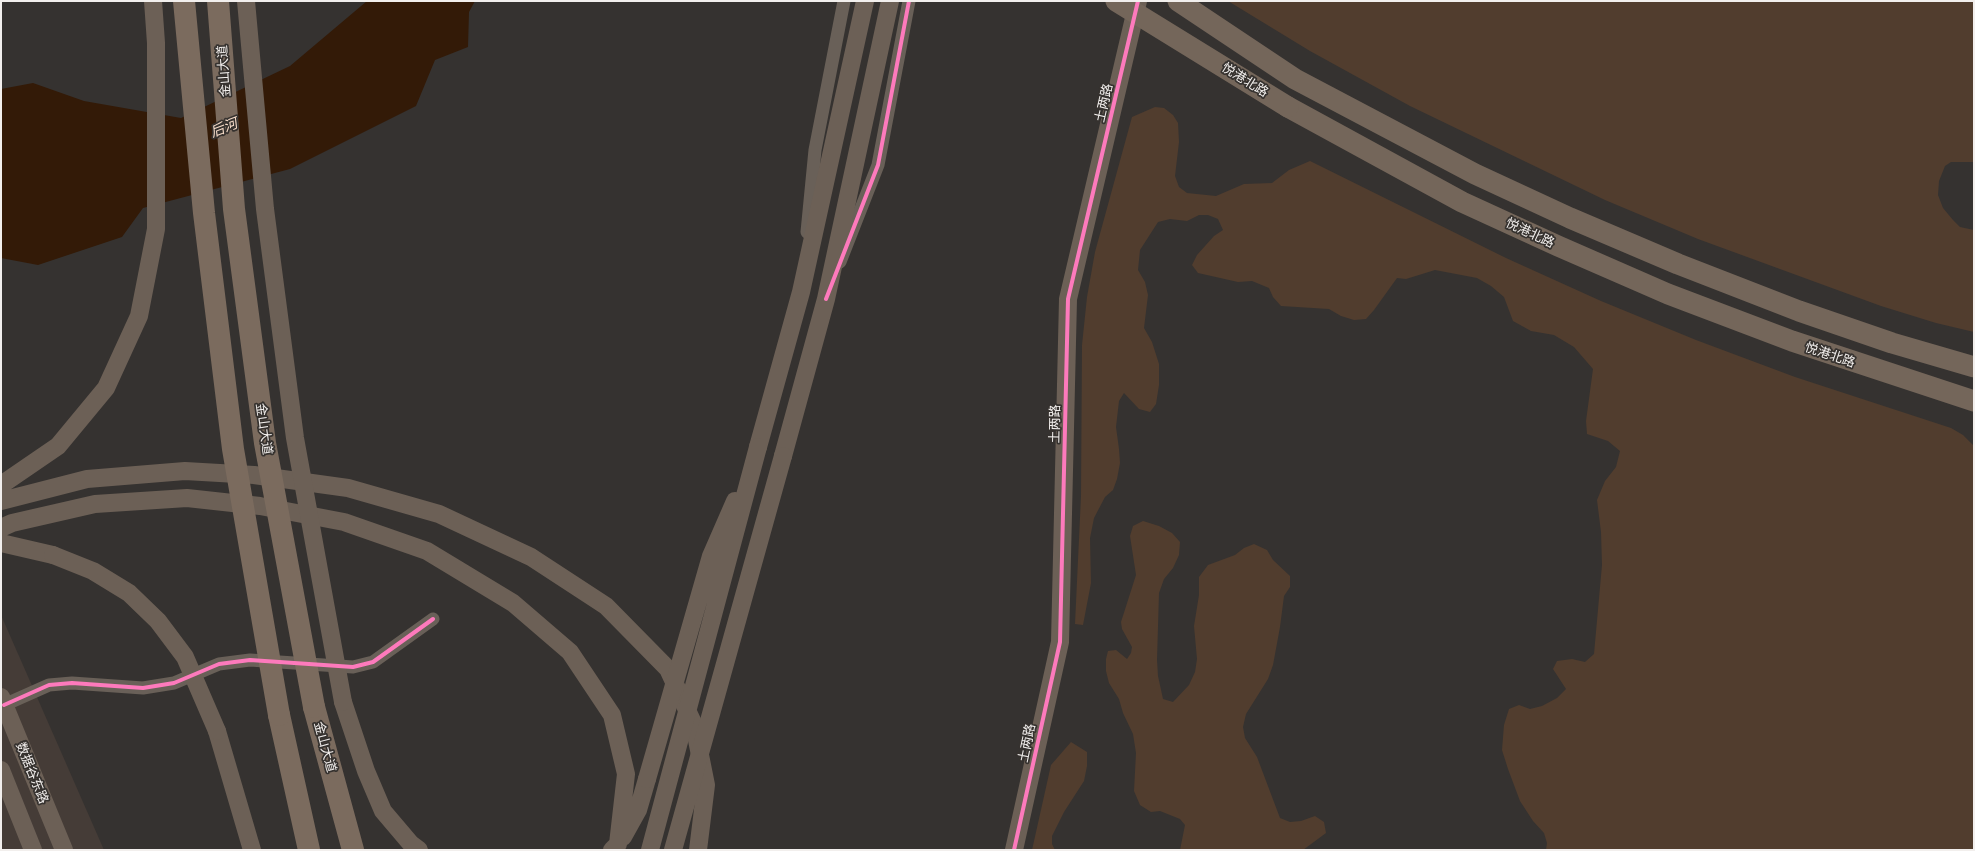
<!DOCTYPE html>
<html>
<head>
<meta charset="utf-8">
<style>
	body { margin:0 }
	#map { position:relative; width:1975px; height:851px; overflow:hidden; background:#353230; font-family:"Asap Condensed",sans-serif }
	canvas { display:block }
	.frame { position:absolute; inset:0; border:2px solid #f2efed; pointer-events:none }
</style>
</head>
<body>
<div id="map">
<canvas width="1975" height="851"></canvas>
<div class="frame"></div>
</div>
<script>
const context = document.querySelector('canvas').getContext('2d');
context.lineJoin = 'round';
function paint(path, color) { context.fillStyle = color; context.fill(path, 'evenodd'); }
const poly = rows => new Path2D(rows.map(r => 'M' + r).join(''));
function stroke(path, color, width, dash) { context.strokeStyle = color; context.lineWidth = width; context.lineCap = dash ? 'butt' : 'round'; context.setLineDash(dash || []); context.stroke(path); }
function label(font, color, halo, rows, align = 'center') {
  context.font = font + ' "Asap Condensed","Noto Sans SC",sans-serif'; context.lineWidth = 3.5; context.setLineDash([]); context.textBaseline = 'middle'; context.strokeStyle = halo; context.fillStyle = color; for (const [text, x, y, turn = 0] of rows) {
    context.save(); context.translate(x, y); context.rotate((+turn || 0) * Math.PI / 180); context.textAlign = isNaN(turn) ? turn : align; if (halo) context.strokeText(text, 0, 0); context.fillText(text, 0, 0); context.restore();
  }
}
paint(poly([
	[1,615,104,850,1,850]
]), '#453c37');
paint(poly([
	[1228,1,1974,1,1974,162,1951,162,1945,166,1939,181,1938,195,1943,208,1953,220,1960,227,1974,230,1974,332,1936,323,1881,306,1698,239,1605,200,1410,106,1310,51],
	[1155,107,1164,108,1173,115,1178,123,1179,142,1175,176,1179,187,1187,193,1216,196,1244,184,1272,183,1289,170,1310,161,1506,258,1601,301,1696,340,1795,377,1951,428,1963,435,1974,446,1974,850,1546,850,1547,843,1544,833,1533,821,1520,801,1508,769,1502,750,1504,725,1509,709,1519,705,1530,709,1542,706,1557,698,1566,689,1553,669,1557,661,1572,659,1585,662,1594,654,1602,565,1601,532,1597,500,1605,481,1616,467,1620,451,1608,441,1587,434,1586,421,1593,369,1574,347,1554,335,1531,331,1513,321,1504,297,1491,286,1477,278,1435,270,1406,279,1397,278,1374,310,1366,319,1354,320,1341,316,1329,309,1281,306,1273,297,1269,288,1252,281,1238,282,1198,273,1192,265,1197,255,1214,236,1223,230,1218,219,1208,215,1199,215,1187,221,1170,219,1158,222,1140,250,1138,270,1145,282,1148,295,1144,328,1152,342,1159,364,1159,385,1156,404,1150,412,1139,409,1124,393,1119,401,1116,427,1119,449,1120,463,1117,479,1113,490,1105,497,1094,518,1090,538,1091,583,1083,625,1075,624,1081,496,1082,345,1087,297,1095,252,1132,117],
	[1143,521,1159,526,1172,533,1180,542,1179,555,1173,568,1164,579,1159,593,1157,660,1158,676,1163,699,1173,702,1189,685,1195,672,1197,659,1194,626,1199,595,1199,577,1208,565,1235,555,1244,548,1254,544,1267,550,1273,560,1290,576,1290,587,1284,596,1280,627,1273,665,1268,679,1246,714,1243,727,1245,738,1257,757,1280,818,1290,822,1301,821,1315,816,1324,822,1326,833,1303,850,1180,850,1185,825,1180,819,1160,811,1151,812,1140,805,1134,791,1136,753,1133,734,1123,713,1119,699,1109,683,1106,671,1106,659,1108,651,1116,650,1127,659,1131,653,1132,647,1122,629,1121,622,1136,575,1130,536,1133,526],
	[1071,742,1087,752,1087,766,1084,781,1064,812,1052,836,1052,844,1055,850,1032,850,1051,765]
]), '#513d2e');
paint(poly([
	[367,1,475,1,469,12,468,47,435,60,416,106,290,169,143,208,122,237,38,265,1,258,1,89,33,83,84,101,181,118,290,66]
]), '#331a07');
stroke(poly([
	[807,232,815,150,844,1],
	[840,262,878,165,909,1],
	[4,705,49,685,72,683,143,688,174,683,219,664,250,660,353,667,373,662,433,619]
]), '#696058', 13);
stroke(poly([
	[758,447,801,292,865,1],
	[783,456,826,299,890,1],
	[1,485,58,446,106,388,139,316,156,229,156,43,153,1],
	[1,501,87,479,185,471,254,475,348,488,439,514,531,557,606,606,668,669,694,725,706,785,698,850],
	[1,528,12,523,95,504,187,498,260,506,344,522,427,551,513,603,570,652,612,715,626,774,618,844,612,850],
	[1,543,53,555],
	[1,697,64,850],
	[343,702,366,771,383,811,411,844,419,850],
	[217,731,252,850],
	[1,770,33,850],
	[623,837,638,810,647,779],
	[1014,850,1060,642,1068,299,1138,1]
]), '#6c6056', 18);
stroke(poly([
	[1178,1,1295,79,1475,174,1570,218,1678,264,1799,311,1892,343,1974,367],
	[1288,107,1462,202,1558,246,1668,294,1792,341,1974,401]
]), '#74665a', 21);
stroke(poly([
	[314,707,353,850],
	[279,715,309,850]
]), '#7b6b5e', 22);
stroke(poly([
	[246,1,265,209,295,438,343,702],
	[53,555,93,571,129,593,158,621,185,657,217,731],
	[647,779,711,556,735,501],
	[650,850,758,447],
	[673,850,783,456]
]), '#6c6056', 18);
stroke(poly([
	[1116,1,1288,107]
]), '#74665a', 21);
stroke(poly([
	[184,1,204,213,233,449,279,715],
	[218,1,234,209,265,443,314,707]
]), '#7b6b5e', 22);
stroke(poly([
	[826,299,878,165,909,1],
	[4,705,49,685,72,683,143,688,174,683,219,664,250,660,353,667,373,662,433,619],
	[1014,850,1060,642,1068,299,1138,1]
]), '#fd7abc', 4);
label('13px', '#f2efed', '#36322f', [
	["金山大道",224,71,-94],
	["悦港北路",1245,80,32],
	["土两路",1104,103,-77],
	["悦港北路",1530,233,25],
	["悦港北路",1830,355,19],
	["土两路",1055,424,-89],
	["金山大道",264,429,82],
	["土两路",1027,743,-78],
	["金山大道",325,747,75],
	["数据谷东路",32,773,68]
]);
label('italic 14px', '#f7dcc9', '#36322f', [
	["后河",224,128,-21]
]);
</script>
</body>
</html>
